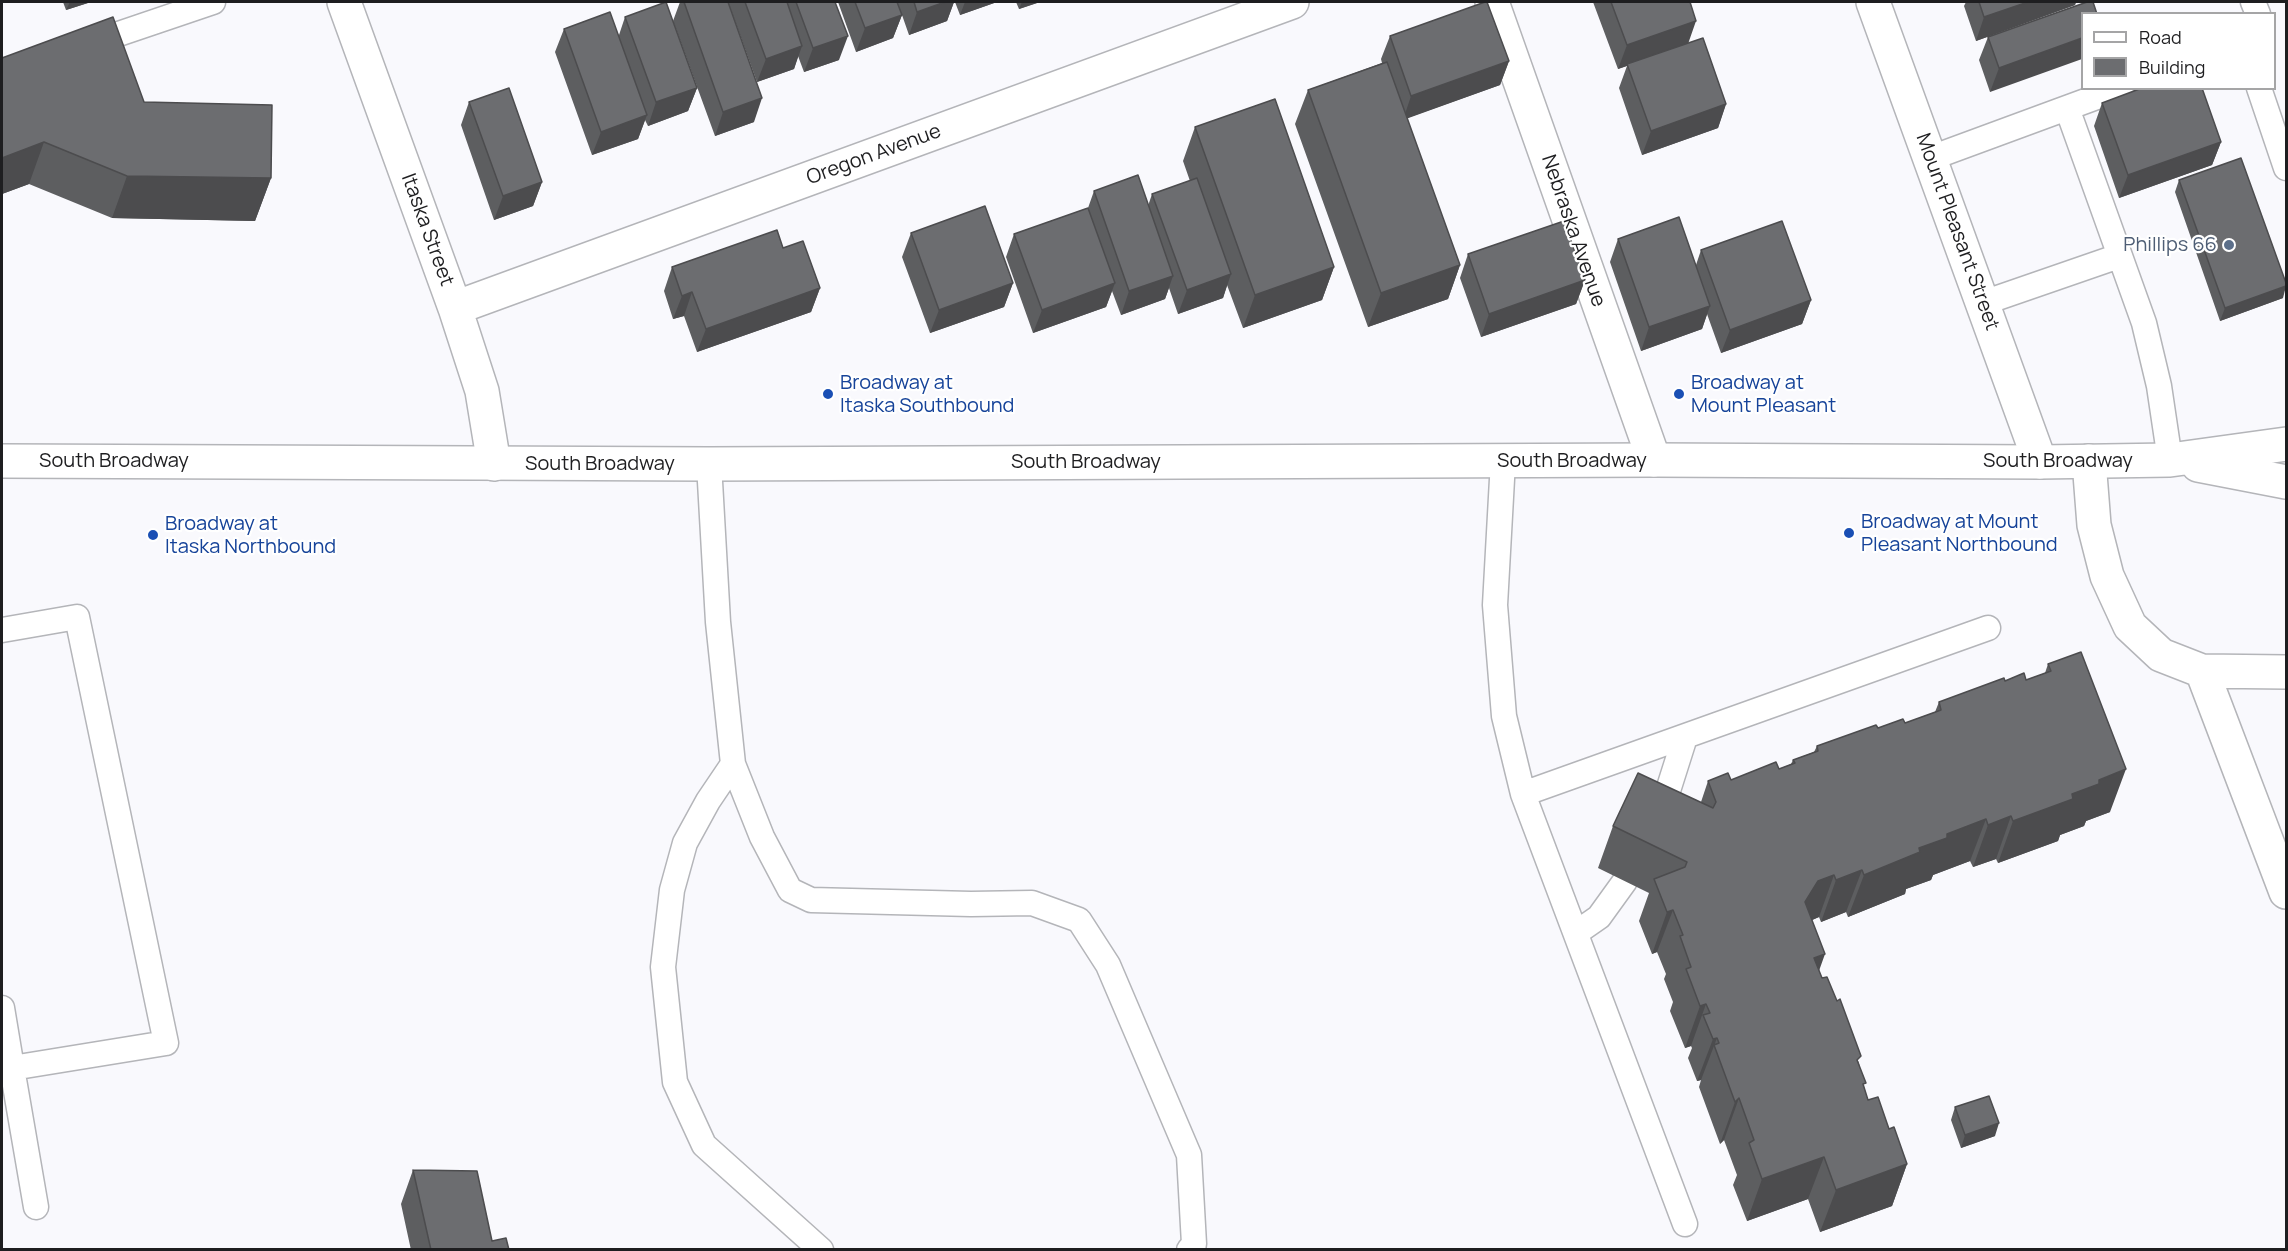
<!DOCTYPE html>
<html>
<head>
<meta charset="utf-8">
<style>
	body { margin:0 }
	#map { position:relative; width:2288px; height:1251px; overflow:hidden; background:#f9f9fd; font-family:Manrope,sans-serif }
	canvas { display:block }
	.frame { position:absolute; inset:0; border:3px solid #1e1e20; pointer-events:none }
	.legend { position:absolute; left:2081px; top:12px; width:195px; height:78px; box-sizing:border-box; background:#fff; border:2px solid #a5a5a6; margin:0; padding:8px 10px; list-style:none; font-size:18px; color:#1e1e20 }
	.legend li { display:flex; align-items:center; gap:12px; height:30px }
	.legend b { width:30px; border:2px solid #a5a5a6 }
</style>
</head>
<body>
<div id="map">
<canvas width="2288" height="1251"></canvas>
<div class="frame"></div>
<ul class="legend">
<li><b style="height:8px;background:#fff"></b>Road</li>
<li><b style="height:16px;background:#6c6d70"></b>Building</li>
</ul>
</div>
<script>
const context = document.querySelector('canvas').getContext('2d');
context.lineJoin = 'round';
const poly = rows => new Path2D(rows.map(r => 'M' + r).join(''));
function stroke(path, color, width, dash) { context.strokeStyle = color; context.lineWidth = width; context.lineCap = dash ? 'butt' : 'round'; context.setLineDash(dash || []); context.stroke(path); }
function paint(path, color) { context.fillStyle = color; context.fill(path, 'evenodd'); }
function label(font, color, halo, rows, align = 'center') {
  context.font = font + ' Manrope,sans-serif'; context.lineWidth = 4.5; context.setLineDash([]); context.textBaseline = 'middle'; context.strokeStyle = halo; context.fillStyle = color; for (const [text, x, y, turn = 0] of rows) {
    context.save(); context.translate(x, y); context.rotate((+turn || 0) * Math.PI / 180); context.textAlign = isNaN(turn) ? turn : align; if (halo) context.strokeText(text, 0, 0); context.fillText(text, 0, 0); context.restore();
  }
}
const lane = poly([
	[2253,2,2258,14],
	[89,44,213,2],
	[2259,88,2286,168],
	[2067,108,2144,323,2159,386,2170,460],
	[1931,158,2121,88],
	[1983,303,2119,256],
	[1503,461,1495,605,1504,716,1523,794,1685,1224],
	[709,464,718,622,733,764,762,837,790,890,811,900,971,904,1032,903,1079,920,1108,965,1189,1155,1194,1244,1189,1250],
	[2,630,77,617,166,1043,12,1068,2,1008],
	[733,764,708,801,685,843,672,890,663,967,675,1082,704,1145,821,1250],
	[1523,794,1988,628],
	[1659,819,1685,737],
	[1576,933,1599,917,1625,881],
	[12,1068,36,1207]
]);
const street = poly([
	[344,2,455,308,482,391,494,464],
	[1492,2,1654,460],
	[1873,2,2040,462],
	[455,308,1292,2],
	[2089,461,2094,525,2107,576,2130,626,2161,655,2202,671,2286,672],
	[2202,671,2286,892]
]);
const primary = poly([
	[2,461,709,464,1654,460,2040,462,2170,460,2286,444],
	[2198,465,2286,482]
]);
stroke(lane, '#b4b5b9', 27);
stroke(street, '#b4b5b9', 36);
stroke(primary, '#b4b5b9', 36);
stroke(lane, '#fff', 24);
stroke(street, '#fff', 33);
stroke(primary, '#fff', 33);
paint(poly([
	[63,2,91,2,66,10],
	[680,2,728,2,754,122,715,136,673,21],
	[728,2,835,2,839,60,804,72,798,56,794,69,757,82],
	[838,2,954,2,947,21,909,35,902,15,893,38,856,52],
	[955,2,997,2,960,15],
	[1016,2,1040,2,1019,9],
	[1593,2,1690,2,1688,43,1726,104,1718,128,1642,155,1619,88,1627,66,1618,69],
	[1966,2,2076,2,2075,5,1976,41,1964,6],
	[2087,2,1990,92,1979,60,1988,37],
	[625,17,697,88,688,111,648,126,645,120,638,139,592,155,555,52,564,29,619,35],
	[1390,36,1509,61,1500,85,1407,118,1460,265,1448,299,1368,327,1295,124,1308,90,1382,63,1381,59],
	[2,58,144,102,271,178,255,221,112,218,29,184,2,194],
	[469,102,542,182,533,206,494,220,461,125],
	[2102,103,2221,142,2212,165,2119,198,2094,126],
	[1195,127,1334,267,1322,300,1243,328,1227,285,1223,298,1178,314,1169,288,1165,299,1121,315,1112,291,1106,307,1033,333,1006,257,1014,234,1088,208,1094,191,1148,206,1152,194,1190,181,1183,161],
	[2179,180,2283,298,2220,321,2175,192],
	[911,233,1013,283,1004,307,930,333,902,257],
	[1618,239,1696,265,1701,250,1811,300,1802,324,1721,353,1707,314,1702,329,1641,351,1610,262],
	[783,248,820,288,811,312,697,352,684,316,673,319,664,291,672,267],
	[1468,254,1585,280,1576,304,1481,337,1460,278],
	[2048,664,2110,812,2086,821,2084,826,2060,835,2058,841,1998,863,1996,859,1973,867,1970,861,1933,875,1931,880,1906,889,1905,894,1848,917,1846,912,1821,922,1819,917,1812,920,1819,971,1859,1063,1864,1088,1868,1100,1889,1129,1907,1164,1892,1206,1820,1232,1808,1199,1747,1221,1733,1185,1737,1175,1724,1140,1720,1144,1699,1087,1701,1080,1697,1081,1688,1058,1692,1048,1691,1046,1685,1048,1670,1011,1673,1002,1664,979,1666,974,1657,952,1652,954,1639,921,1649,893,1598,868,1613,826,1701,802,1708,781,1731,780,1779,769,1791,764,1793,760,1814,752,1817,746,1878,728,1905,723,1935,712,1939,702,2005,681,2026,680,2045,673],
	[1955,1107,1995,1136,1961,1148,1951,1120],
	[413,1170,492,1241,509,1250,411,1250,401,1204]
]), '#5d5e60');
paint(poly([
	[70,2,91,2,66,10],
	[945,2,954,2,947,21,909,35,917,12],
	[965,2,997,2,960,15],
	[1022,2,1040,2,1019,9],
	[2028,2,2076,2,2075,5,1976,41,1984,17],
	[902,15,893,38,856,52,865,28],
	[1696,21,1688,44,1618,69,1627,45],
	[848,36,839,60,804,72,813,48],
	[2082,38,2082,59,1990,92,1999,68],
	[802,46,794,69,757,82,766,59],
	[1509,61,1500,85,1403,120,1411,96],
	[697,88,688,111,648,126,656,102],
	[762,98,754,122,715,136,723,112],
	[1726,104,1718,128,1642,155,1651,131],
	[647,115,638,139,592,155,601,132],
	[44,142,29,184,2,194,2,158],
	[2221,142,2212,165,2119,198,2128,175],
	[127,176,271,178,255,221,112,218],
	[542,182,533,206,494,220,503,196],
	[1460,265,1448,299,1368,327,1381,293],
	[1334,267,1322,300,1243,328,1255,295],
	[1231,274,1223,298,1178,314,1187,290],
	[1173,276,1165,299,1121,315,1129,291],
	[1585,280,1576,304,1481,337,1489,314],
	[1013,283,1004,307,930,333,939,310],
	[1115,283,1106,307,1033,333,1042,310],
	[2286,286,2283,298,2220,321,2225,308],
	[820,288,811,312,697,352,706,329],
	[692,292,684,316,673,319,682,296],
	[1811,300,1802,324,1721,353,1730,330],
	[1710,306,1702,329,1641,351,1649,327],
	[2126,769,2110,812,2086,821,2084,826,2060,835,2058,841,1998,863,2013,821,2072,794,2099,780],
	[2011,816,1996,859,1973,867,1988,825],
	[1986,819,1970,861,1933,875,1931,880,1906,889,1905,894,1848,917,1864,875,1919,848,1947,834],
	[1862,870,1846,912,1821,922,1836,880],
	[1834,875,1819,917,1803,924,1805,902,1818,881],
	[1673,910,1657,952,1652,954,1667,912],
	[1825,954,1810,996,1814,958],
	[1706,1004,1691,1046,1685,1048,1700,1006],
	[1717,1038,1701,1080,1697,1081,1713,1039],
	[1739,1098,1724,1140,1720,1144,1735,1102],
	[1999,1123,1995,1136,1961,1148,1965,1135],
	[1824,1157,1808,1199,1747,1221,1762,1179],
	[1907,1164,1892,1206,1820,1232,1836,1190]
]), '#4c4c4e');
const building = poly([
	[666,2,697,88,656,102,625,17,666,2],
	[684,2,728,2,762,98,723,112,684,2],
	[745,2,787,2,802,46,766,59,745,2],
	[796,2,835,2,848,36,813,48,796,2],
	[855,2,897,2,902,15,865,28,855,2],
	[914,2,945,2,917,12,914,2],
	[1485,2,1487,2,1509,61,1411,96,1390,36,1485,2],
	[1611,2,1690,2,1696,21,1627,45,1611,2],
	[1979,2,2028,2,1984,17,1979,2],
	[2087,2,2093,2,2097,14,2082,14,2082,38,1999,68,1988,37,2087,2],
	[610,12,647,115,601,132,564,29,610,12],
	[113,17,144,102,272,105,271,178,127,176,44,142,2,158,2,58,113,17],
	[1703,38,1726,104,1651,131,1627,64,1703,38],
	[1387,62,1460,265,1381,293,1308,90,1387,62],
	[509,88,542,182,503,196,469,102,509,88],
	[2142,88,2202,88,2221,142,2128,175,2102,103,2142,88],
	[1275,99,1334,267,1255,295,1195,127,1275,99],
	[2241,158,2286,283,2286,286,2225,308,2179,180,2241,158],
	[1138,175,1173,276,1129,291,1094,191,1138,175],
	[1197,178,1231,274,1187,290,1152,194,1197,178],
	[985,206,1013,283,939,310,911,233,985,206],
	[1088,208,1115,283,1042,310,1014,234,1088,208],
	[1679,217,1710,306,1649,327,1618,239,1679,217],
	[1564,221,1585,280,1489,314,1468,254,1564,221],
	[1782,221,1811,300,1730,330,1701,250,1782,221],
	[777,230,783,248,803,241,820,288,706,329,692,292,682,296,672,267,777,230],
	[2081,652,2126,769,2099,780,2099,784,2072,794,2073,799,2013,821,2011,816,1988,825,1986,819,1947,834,1947,838,1919,848,1920,852,1864,875,1862,870,1836,880,1834,875,1818,881,1805,902,1825,954,1814,958,1822,978,1827,977,1837,1001,1840,999,1861,1056,1857,1060,1866,1083,1863,1084,1868,1100,1878,1097,1889,1129,1894,1127,1907,1164,1836,1190,1824,1157,1762,1179,1749,1143,1754,1140,1739,1098,1735,1102,1714,1045,1719,1043,1717,1038,1713,1039,1703,1015,1710,1013,1706,1004,1700,1006,1686,969,1691,967,1680,936,1683,935,1673,910,1667,912,1654,879,1685,867,1687,862,1613,826,1638,773,1713,808,1716,802,1708,781,1728,773,1731,780,1776,762,1779,769,1795,763,1793,760,1818,751,1817,746,1876,725,1878,728,1903,719,1905,723,1941,710,1939,702,2004,678,2005,681,2024,673,2026,680,2051,671,2048,664,2081,652],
	[1989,1096,1999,1123,1965,1135,1955,1107,1989,1096],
	[413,1170,477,1171,492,1241,506,1238,509,1250,431,1250,413,1170]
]);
paint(building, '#6c6d70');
stroke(building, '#4c4c4e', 1.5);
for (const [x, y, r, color] of [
	[2229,245,6,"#5c6f8a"],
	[828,394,6,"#1a4fb4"],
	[1679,394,6,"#1a4fb4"],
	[1849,533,6,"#1a4fb4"],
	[153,535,6,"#1a4fb4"]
]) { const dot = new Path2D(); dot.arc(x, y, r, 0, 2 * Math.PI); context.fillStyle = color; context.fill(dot); stroke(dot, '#fff', 2); }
label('20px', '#1e1e20', '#fff', [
	["Oregon Avenue",874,155,-20],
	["Itaska Street",427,230,70],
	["Nebraska Avenue",1573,231,71],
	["Mount Pleasant Street",1957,232,70],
	["South Broadway",114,461],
	["South Broadway",1572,461],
	["South Broadway",2058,461],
	["South Broadway",1086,462],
	["South Broadway",600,464]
]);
label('20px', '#4e5e75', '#fff', [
	["Phillips 66",2217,245]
], 'right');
label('20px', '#164399', '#fff', [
	["Broadway at",840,383],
	["Itaska Southbound",840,406],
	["Broadway at",1691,383],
	["Mount Pleasant",1691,406],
	["Broadway at Mount",1861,522],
	["Pleasant Northbound",1861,545],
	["Broadway at",165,524],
	["Itaska Northbound",165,547]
], 'left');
</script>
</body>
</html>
